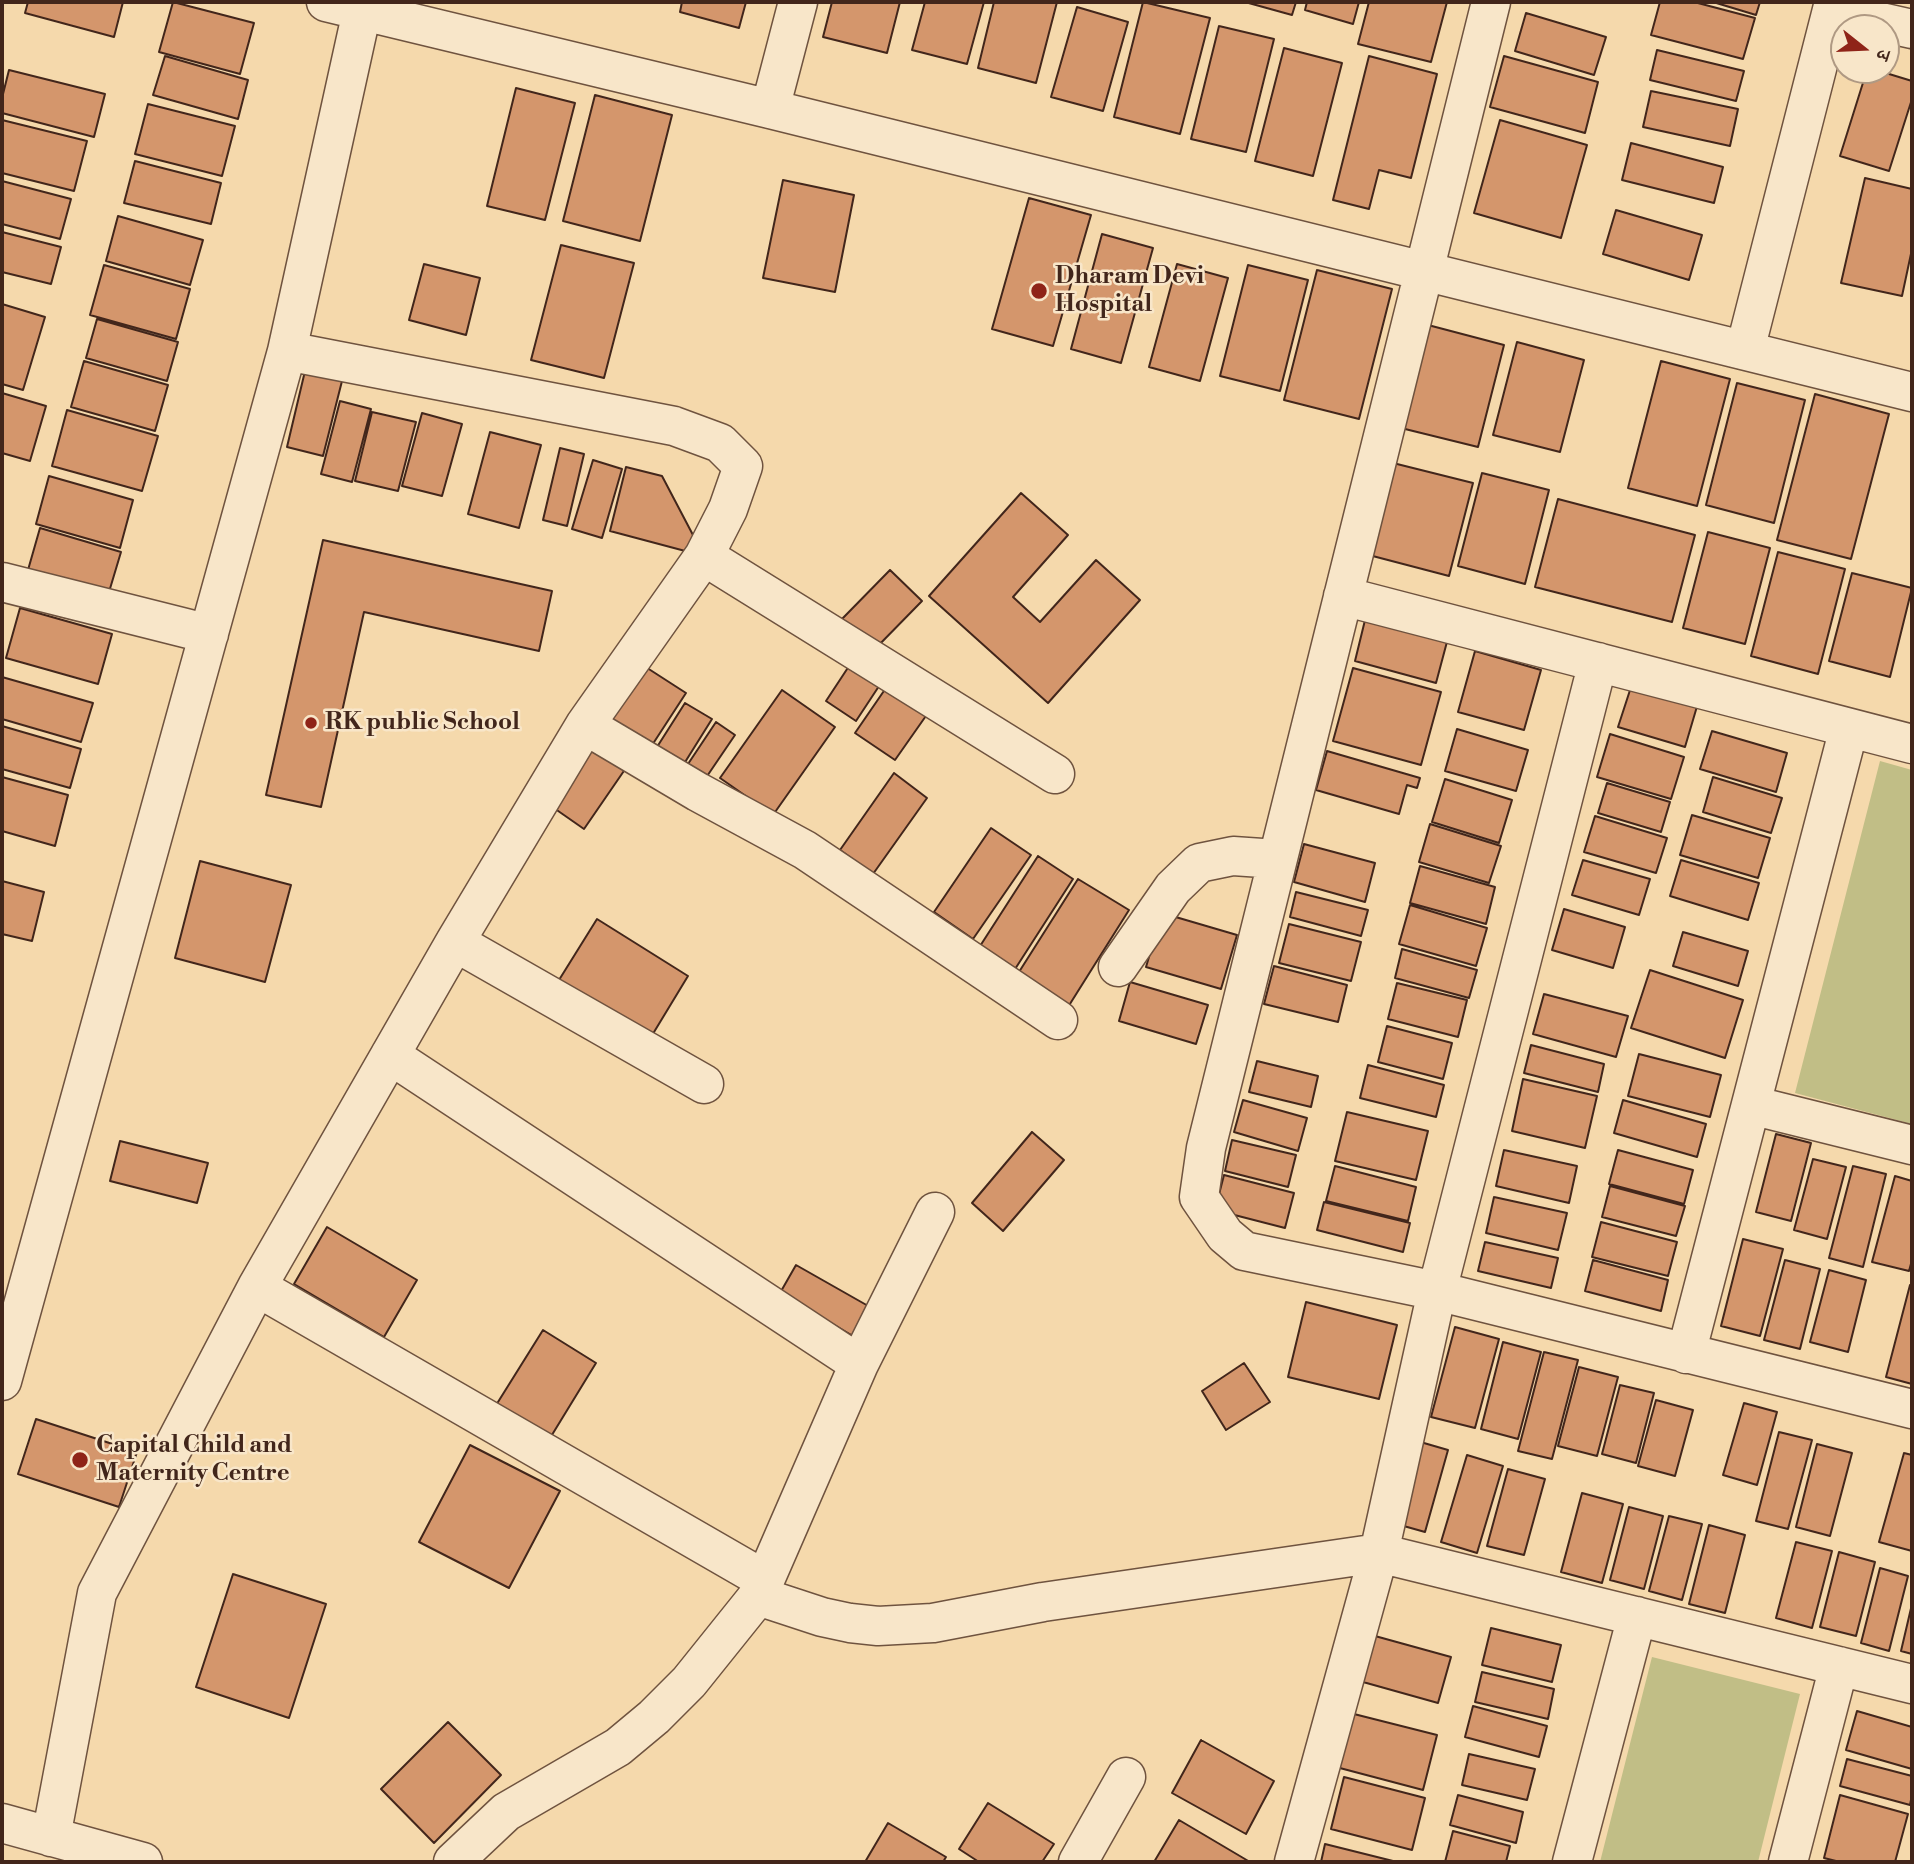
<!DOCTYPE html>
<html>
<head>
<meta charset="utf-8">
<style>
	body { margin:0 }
	#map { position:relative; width:1914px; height:1864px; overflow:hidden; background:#f5d9ac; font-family:"Libre Bodoni","Noto Serif Devanagari",serif }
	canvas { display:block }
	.frame { position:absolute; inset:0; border:4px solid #42261b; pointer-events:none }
	.north { position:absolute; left:1830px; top:14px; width:70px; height:70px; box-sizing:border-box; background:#f8e6c9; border:2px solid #af9983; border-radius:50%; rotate:108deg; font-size:19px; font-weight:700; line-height:28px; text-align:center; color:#42261b }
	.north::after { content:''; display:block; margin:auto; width:24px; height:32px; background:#8f2418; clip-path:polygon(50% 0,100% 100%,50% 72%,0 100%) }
</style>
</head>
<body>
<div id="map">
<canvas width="1914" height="1864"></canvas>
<div class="frame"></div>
<div class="north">उ</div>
</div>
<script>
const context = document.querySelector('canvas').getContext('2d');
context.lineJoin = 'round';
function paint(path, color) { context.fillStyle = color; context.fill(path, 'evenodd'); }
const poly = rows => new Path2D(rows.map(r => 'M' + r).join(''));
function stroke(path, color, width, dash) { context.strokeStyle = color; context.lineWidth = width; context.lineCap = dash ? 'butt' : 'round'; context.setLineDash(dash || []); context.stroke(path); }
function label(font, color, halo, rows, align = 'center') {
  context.font = font + ' "Libre Bodoni",serif'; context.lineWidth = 5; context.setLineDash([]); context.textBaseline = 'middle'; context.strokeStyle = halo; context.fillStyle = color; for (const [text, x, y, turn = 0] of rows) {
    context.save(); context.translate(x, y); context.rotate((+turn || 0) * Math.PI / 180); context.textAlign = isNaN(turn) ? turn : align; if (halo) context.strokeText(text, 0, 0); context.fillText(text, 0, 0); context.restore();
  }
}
paint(poly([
	[1880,761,1912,770,1912,1124,1795,1093],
	[1652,1657,1800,1694,1758,1862,1600,1862]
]), '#c1be86');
const building = poly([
	[28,2,123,2,114,37,25,13,28,2],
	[173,2,254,23,240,74,159,52,173,2],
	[682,2,746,2,739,28,680,12,682,2],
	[832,2,900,2,887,53,823,37,832,2],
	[925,2,984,2,967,64,912,50,925,2],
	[994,2,1057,2,1036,83,978,68,994,2],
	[1143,2,1210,18,1180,134,1114,117,1143,2],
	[1245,2,1296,2,1292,15,1245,2],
	[1307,2,1359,2,1353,24,1305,10,1307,2],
	[1369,2,1447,2,1431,62,1358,44,1369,2],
	[1660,2,1694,2,1755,18,1743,59,1651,35,1660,2],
	[1713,2,1760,2,1756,15,1713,2],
	[1077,7,1128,22,1103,111,1051,97,1077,7],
	[1526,13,1606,37,1594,75,1515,51,1526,13],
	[1219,26,1274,39,1246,152,1191,139,1219,26],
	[1284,48,1342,63,1313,176,1255,161,1284,48],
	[1657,50,1744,71,1736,101,1650,80,1657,50],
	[165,56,248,80,238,119,153,95,165,56],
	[1369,56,1437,74,1411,178,1379,170,1369,209,1333,200,1369,56],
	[1504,56,1598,82,1585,133,1490,107,1504,56],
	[9,70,105,94,94,137,2,113,2,98,9,70],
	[1867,70,1876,70,1912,81,1912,99,1889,171,1840,156,1867,70],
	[516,88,575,103,545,220,487,206,516,88],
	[1651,91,1738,109,1730,146,1643,127,1651,91],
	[595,95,672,115,640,241,563,221,595,95],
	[148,104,235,126,222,176,135,154,148,104],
	[2,120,87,141,74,191,2,173,2,120],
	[1500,120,1587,145,1561,238,1474,213,1500,120],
	[1631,143,1723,167,1714,203,1622,180,1631,143],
	[135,161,221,183,211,224,124,203,135,161],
	[1865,178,1912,189,1912,249,1902,296,1841,283,1865,178],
	[783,180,854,195,835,292,763,278,783,180],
	[2,181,71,199,60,239,2,224,2,181],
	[1029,198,1091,215,1053,346,992,329,1029,198],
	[1616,210,1702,235,1689,280,1603,254,1616,210],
	[118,216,203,240,190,285,106,261,118,216],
	[2,232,61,247,51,284,2,272,2,232],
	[1102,234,1153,248,1121,363,1071,349,1102,234],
	[561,245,634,263,604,378,531,360,561,245],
	[424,264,480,278,466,335,409,320,424,264],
	[1177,264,1228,278,1200,381,1149,367,1177,264],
	[104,265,190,289,176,339,90,315,104,265],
	[1248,265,1308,280,1280,391,1220,376,1248,265],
	[1317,270,1392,289,1359,419,1284,400,1317,270],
	[2,304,45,317,23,390,2,384,2,304],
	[97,319,178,342,167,381,86,358,97,319],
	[1428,325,1504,345,1478,447,1401,428,1428,325],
	[1517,342,1584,360,1560,452,1493,435,1517,342],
	[84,361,168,385,155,431,71,407,84,361],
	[1661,361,1730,379,1697,506,1628,488,1661,361],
	[305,371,342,381,323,456,287,447,305,371],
	[1737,383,1805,400,1774,523,1706,505,1737,383],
	[2,393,46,406,30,461,2,453,2,393],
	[1815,394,1889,414,1851,559,1777,540,1815,394],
	[340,401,371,409,352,482,321,474,340,401],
	[67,410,158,436,142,491,52,466,67,410],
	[372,412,416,422,398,491,355,481,372,412],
	[422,413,462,424,442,496,402,486,422,413],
	[490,432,541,445,519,528,468,514,490,432],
	[560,448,584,454,567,526,543,520,560,448],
	[593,460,622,469,602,538,572,529,593,460],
	[1389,462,1473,483,1449,576,1365,554,1389,462],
	[626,467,662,476,704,556,610,531,626,467],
	[1482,473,1549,490,1525,584,1458,566,1482,473],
	[49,476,133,500,120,548,36,524,49,476],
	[1021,493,1068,535,1013,597,1040,622,1096,560,1140,600,1048,703,929,596,1021,493],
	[1558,499,1695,535,1672,622,1535,587,1558,499],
	[40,528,121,552,109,592,28,570,40,528],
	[1708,532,1770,548,1745,644,1683,628,1708,532],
	[323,540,552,591,539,651,364,612,321,807,266,795,323,540],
	[1778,552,1845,569,1818,674,1751,656,1778,552],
	[890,570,922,601,873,651,841,620,890,570],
	[1852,573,1912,588,1890,677,1829,661,1852,573],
	[20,608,112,634,98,684,6,658,20,608],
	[1366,616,1448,638,1436,683,1355,661,1366,616],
	[1475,651,1541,670,1524,730,1458,712,1475,651],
	[855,657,885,677,856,721,826,701,855,657],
	[641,664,686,693,645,756,601,728,641,664],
	[1353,668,1441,692,1421,765,1333,741,1353,668],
	[2,677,93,703,81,742,2,719,2,677],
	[1632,684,1698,703,1685,747,1618,727,1632,684],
	[888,685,928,713,895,760,855,733,888,685],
	[782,690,835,727,773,815,720,778,782,690],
	[685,703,712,719,677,775,650,758,685,703],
	[716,722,735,735,699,788,680,776,716,722],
	[2,726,81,749,70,788,2,769,2,726],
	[1457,729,1528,750,1516,791,1445,771,1457,729],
	[1712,731,1787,753,1776,792,1700,769,1712,731],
	[1610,734,1684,757,1671,799,1597,777,1610,734],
	[594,742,628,765,584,829,551,806,594,742],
	[1327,751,1420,778,1417,788,1407,785,1399,814,1316,790,1327,751],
	[894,773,927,798,873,874,840,850,894,773],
	[2,777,68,795,55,846,2,831,2,777],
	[1713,777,1782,798,1771,833,1703,812,1713,777],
	[1445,779,1512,800,1499,843,1432,822,1445,779],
	[1607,783,1670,802,1661,832,1598,813,1607,783],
	[1692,815,1770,838,1758,878,1680,855,1692,815],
	[1595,816,1667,838,1656,873,1584,852,1595,816],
	[1430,824,1501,846,1489,883,1419,862,1430,824],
	[991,828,1031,855,973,939,934,912,991,828],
	[1304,844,1375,863,1365,902,1294,882,1304,844],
	[1038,856,1073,879,1008,980,973,957,1038,856],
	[1583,860,1650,879,1639,915,1572,895,1583,860],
	[1681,860,1759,883,1748,920,1670,896,1681,860],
	[200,861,291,885,265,982,175,958,200,861],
	[1420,866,1495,887,1486,924,1410,903,1420,866],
	[1078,879,1129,910,1063,1015,1012,983,1078,879],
	[2,881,44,892,32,941,2,934,2,881],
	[1296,892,1368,910,1361,936,1290,917,1296,892],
	[1410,905,1487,928,1476,966,1399,944,1410,905],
	[1564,909,1625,927,1613,968,1552,950,1564,909],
	[1162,913,1237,935,1221,989,1146,967,1162,913],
	[597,919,688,976,651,1037,559,980,597,919],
	[1289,924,1361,942,1351,981,1279,963,1289,924],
	[1683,932,1748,951,1738,986,1673,966,1683,932],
	[1402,949,1477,970,1469,998,1395,978,1402,949],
	[1274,966,1347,985,1338,1022,1264,1004,1274,966],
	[1650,970,1743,1000,1725,1058,1631,1028,1650,970],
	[1130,982,1208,1005,1196,1044,1119,1021,1130,982],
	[1397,983,1467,1000,1458,1037,1388,1019,1397,983],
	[1544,994,1628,1016,1616,1057,1533,1034,1544,994],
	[1387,1026,1452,1043,1443,1079,1378,1062,1387,1026],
	[1531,1045,1604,1064,1598,1092,1524,1073,1531,1045],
	[1639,1054,1721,1075,1710,1117,1628,1096,1639,1054],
	[1257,1061,1318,1076,1311,1107,1249,1092,1257,1061],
	[1368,1065,1444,1085,1436,1117,1360,1098,1368,1065],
	[1523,1079,1597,1096,1585,1148,1512,1131,1523,1079],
	[1243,1100,1307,1118,1298,1151,1234,1132,1243,1100],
	[1623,1100,1706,1124,1697,1157,1614,1133,1623,1100],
	[1347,1112,1428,1131,1416,1180,1335,1161,1347,1112],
	[1032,1132,1064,1160,1003,1231,972,1203,1032,1132],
	[1776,1134,1811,1143,1791,1221,1756,1212,1776,1134],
	[1232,1140,1296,1155,1288,1187,1225,1171,1232,1140],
	[120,1141,208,1163,197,1203,110,1181,120,1141],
	[1504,1150,1577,1166,1569,1203,1496,1186,1504,1150],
	[1618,1150,1693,1170,1684,1204,1609,1184,1618,1150],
	[1813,1159,1846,1167,1827,1239,1794,1230,1813,1159],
	[1335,1166,1416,1187,1408,1221,1326,1201,1335,1166],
	[1853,1166,1886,1174,1863,1267,1829,1258,1853,1166],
	[1224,1175,1294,1193,1285,1228,1215,1210,1224,1175],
	[1895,1176,1912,1181,1912,1260,1909,1271,1872,1262,1895,1176],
	[1610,1186,1685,1206,1676,1236,1602,1217,1610,1186],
	[1494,1197,1567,1213,1558,1250,1486,1233,1494,1197],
	[1324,1202,1410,1223,1403,1252,1317,1230,1324,1202],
	[1601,1222,1677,1242,1668,1276,1592,1257,1601,1222],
	[327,1227,417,1280,384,1337,294,1284,327,1227],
	[1743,1239,1783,1249,1760,1336,1721,1326,1743,1239],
	[1485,1242,1558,1258,1551,1288,1478,1271,1485,1242],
	[1593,1260,1668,1280,1661,1311,1585,1291,1593,1260],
	[1785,1260,1820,1269,1800,1349,1764,1340,1785,1260],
	[796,1265,870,1307,853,1336,780,1293,796,1265],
	[1829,1270,1866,1280,1848,1352,1810,1342,1829,1270],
	[1910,1285,1912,1286,1912,1384,1886,1377,1910,1285],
	[1306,1302,1397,1325,1379,1399,1288,1377,1306,1302],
	[1455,1327,1499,1339,1475,1428,1431,1417,1455,1327],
	[543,1330,596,1363,547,1443,493,1410,543,1330],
	[1503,1342,1541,1352,1518,1439,1481,1429,1503,1342],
	[1544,1352,1578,1360,1552,1459,1518,1451,1544,1352],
	[1244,1363,1270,1402,1226,1430,1202,1391,1244,1363],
	[1579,1367,1618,1377,1597,1456,1558,1446,1579,1367],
	[1620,1385,1654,1393,1636,1463,1602,1454,1620,1385],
	[1656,1400,1693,1410,1675,1476,1638,1466,1656,1400],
	[1744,1403,1777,1412,1757,1485,1723,1475,1744,1403],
	[36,1419,137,1452,119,1507,18,1474,36,1419],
	[1779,1432,1812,1440,1788,1529,1756,1521,1779,1432],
	[1417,1441,1448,1450,1425,1532,1393,1523,1417,1441],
	[1817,1444,1852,1453,1830,1536,1796,1527,1817,1444],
	[470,1445,560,1491,509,1588,419,1542,470,1445],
	[1904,1453,1912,1455,1912,1551,1879,1542,1904,1453],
	[1467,1455,1503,1466,1477,1553,1441,1542,1467,1455],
	[1508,1469,1545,1479,1524,1555,1487,1546,1508,1469],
	[1582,1493,1623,1504,1602,1583,1561,1572,1582,1493],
	[1629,1507,1663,1516,1644,1589,1610,1580,1629,1507],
	[1669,1516,1702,1524,1682,1600,1649,1591,1669,1516],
	[1709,1525,1745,1535,1725,1613,1689,1604,1709,1525],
	[1796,1542,1832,1551,1812,1628,1776,1618,1796,1542],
	[1839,1552,1875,1562,1856,1636,1820,1627,1839,1552],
	[1880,1568,1908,1576,1889,1651,1861,1643,1880,1568],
	[233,1574,326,1604,289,1718,196,1687,233,1574],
	[1912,1604,1912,1654,1901,1651,1912,1604],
	[1491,1628,1561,1645,1552,1682,1482,1665,1491,1628],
	[1375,1636,1451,1657,1438,1703,1363,1682,1375,1636],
	[1482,1672,1554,1689,1548,1719,1475,1702,1482,1672],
	[1473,1706,1547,1726,1539,1757,1465,1737,1473,1706],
	[1857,1711,1912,1727,1912,1769,1846,1750,1857,1711],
	[1350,1713,1437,1735,1423,1790,1336,1767,1350,1713],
	[448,1722,501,1775,434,1843,381,1789,448,1722],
	[1201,1740,1274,1781,1246,1834,1172,1793,1201,1740],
	[1469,1754,1535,1769,1527,1800,1462,1785,1469,1754],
	[1847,1759,1912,1776,1912,1795,1910,1805,1840,1786,1847,1759],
	[1344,1777,1425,1798,1412,1850,1331,1829,1344,1777],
	[1458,1795,1523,1812,1516,1843,1450,1825,1458,1795],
	[1840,1795,1908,1814,1895,1862,1840,1862,1824,1858,1840,1795],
	[988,1803,1054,1844,1042,1862,979,1862,959,1849,988,1803],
	[1179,1820,1250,1862,1154,1862,1179,1820],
	[888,1823,946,1857,943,1862,865,1862,888,1823],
	[1453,1831,1510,1846,1506,1862,1445,1862,1453,1831],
	[1325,1844,1397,1862,1321,1862,1325,1844]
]);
paint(building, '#d4966c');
stroke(building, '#42261b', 2);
const minor = poly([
	[326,2,770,109,1912,392],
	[1491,2,1206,1148,1199,1197,1225,1235,1244,1251,1437,1291,1912,1409],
	[1832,11,1912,29],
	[770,109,798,2],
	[1745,350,1834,2],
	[704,556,1055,774],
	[2,582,209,634],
	[1343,596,1912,744],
	[585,725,698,792,805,850,1058,1020],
	[455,942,704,1084],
	[1118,967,1173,888,1199,863,1233,856,1277,859],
	[390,1055,859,1364],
	[1751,1105,1912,1145],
	[257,1287,765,1580],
	[1686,1354,1849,728],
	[2,1381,287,351,362,11],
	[758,1596,822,1617,850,1623,878,1626,933,1623,1043,1602,1379,1553,1912,1684],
	[2,1823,143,1862],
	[51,1837,97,1593,257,1287,455,942,585,725,704,556,728,509,743,466,720,443,674,426,287,351],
	[453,1862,506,1812,618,1747,654,1717,689,1682,758,1596,859,1364,935,1212],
	[1078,1862,1126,1777],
	[1294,1862,1379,1553,1437,1291,1598,662],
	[1572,1862,1637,1616],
	[1788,1862,1839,1666]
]);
stroke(minor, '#6f533f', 41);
stroke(minor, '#f8e6c9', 38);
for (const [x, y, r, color] of [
	[1039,291,9,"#8f2418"],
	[311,723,7,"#8f2418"],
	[80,1460,9,"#8f2418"]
]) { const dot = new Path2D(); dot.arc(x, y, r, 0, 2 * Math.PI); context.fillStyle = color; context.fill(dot); stroke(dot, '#f8e6c9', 2.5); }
label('bold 24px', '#42261b', '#f8e6c9', [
	["Dharam Devi",1055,277],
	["Hospital",1055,305],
	["RK public School",325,723],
	["Capital Child and",96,1446],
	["Maternity Centre",96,1474]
], 'left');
</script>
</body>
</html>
